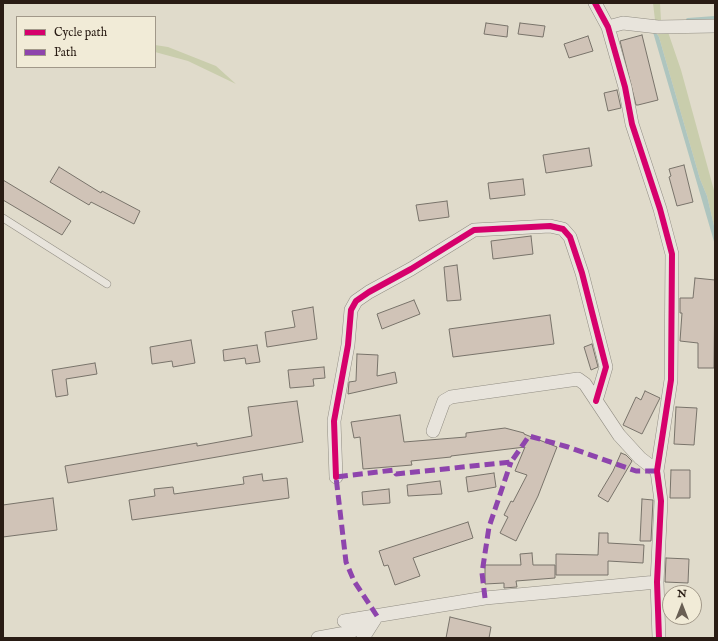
<!DOCTYPE html>
<html>
<head>
<meta charset="utf-8">
<style>
	body { margin:0 }
	#map { position:relative; width:718px; height:641px; overflow:hidden; background:#e0dbcb; font-family:"IM FELL English",serif }
	canvas { display:block }
	.frame { position:absolute; inset:0; border:4px solid #291c14; pointer-events:none }
	.legend { position:absolute; left:16px; top:16px; width:140px; height:52px; box-sizing:border-box; background:#f1ebd7; border:1px solid #a19889; margin:0; padding:5px 7px; list-style:none; font-size:12px; color:#291c14 }
	.legend li { display:flex; align-items:center; gap:8px; height:20px }
	.legend b { width:20px; border:1px solid #a19889 }
	.north { position:absolute; left:662px; top:585px; width:40px; height:40px; box-sizing:border-box; background:#f1ebd7; border:1px solid #a19889; border-radius:50%; rotate:0deg; font-size:11px; font-weight:700; line-height:16px; text-align:center; color:#291c14 }
	.north::after { content:''; display:block; margin:auto; width:14px; height:18px; background:#695f54; clip-path:polygon(50% 0,100% 100%,50% 72%,0 100%) }
</style>
</head>
<body>
<div id="map">
<canvas width="718" height="641"></canvas>
<div class="frame"></div>
<ul class="legend">
<li><b style="height:5px;background:#d6006c"></b>Cycle path</li>
<li><b style="height:5px;background:#8e44ad"></b>Path</li>
</ul>
<div class="north">N</div>
</div>
<script>
const context = document.querySelector('canvas').getContext('2d');
context.lineJoin = 'round';
function paint(path, color) { context.fillStyle = color; context.fill(path, 'evenodd'); }
const poly = rows => new Path2D(rows.map(r => 'M' + r).join(''));
function stroke(path, color, width, dash) { context.strokeStyle = color; context.lineWidth = width; context.lineCap = dash ? 'butt' : 'round'; context.setLineDash(dash || []); context.stroke(path); }
paint(poly([
	[653,3,660,3,661,20,655,20],
	[655,31,668,32,681,70,715,194,715,230,707,196,700,179,659,37],
	[155,45,168,47,216,66,236,84,188,61,155,52]
]), '#c9cdac');
paint(poly([
	[655,31,659,37,700,179,707,196,715,230,715,245,653,32]
]), '#aec5bf');
stroke(poly([
	[688,20,715,18]
]), '#aec5bf', 4);
const building = poly([
	[486,23,508,26,507,37,484,34,486,23],
	[520,23,545,26,543,37,518,34,520,23],
	[642,35,658,100,638,105,636,105,620,41,642,35],
	[588,36,593,51,569,58,564,44,588,36],
	[617,90,621,108,608,111,604,93,617,90],
	[589,148,592,166,546,173,543,155,589,148],
	[684,165,693,202,677,206,669,177,671,176,669,169,684,165],
	[59,167,101,193,102,191,140,211,134,224,91,202,89,205,50,182,59,167],
	[523,179,525,195,490,199,488,183,523,179],
	[3,180,71,221,62,235,3,200,3,180],
	[447,201,449,217,419,221,416,205,447,201],
	[531,236,533,254,493,259,491,241,531,236],
	[457,265,461,300,447,301,444,267,457,265],
	[695,278,715,280,714,368,698,368,698,343,680,341,682,313,680,313,680,298,693,298,695,278],
	[414,300,420,314,382,329,377,314,414,300],
	[313,307,317,339,267,347,265,332,295,327,292,311,313,307],
	[550,315,554,344,453,357,449,329,550,315],
	[191,340,195,363,173,367,172,361,152,364,150,347,191,340],
	[592,344,598,367,591,370,584,347,592,344],
	[257,345,260,362,246,364,245,358,224,361,223,350,257,345],
	[357,354,378,355,377,376,395,372,397,383,348,394,349,382,356,381,357,354],
	[95,363,97,374,66,379,68,395,56,397,52,370,95,363],
	[324,367,325,378,313,379,314,386,290,388,288,370,324,367],
	[645,391,660,398,642,434,623,425,636,397,641,400,645,391],
	[297,401,303,442,68,483,65,466,197,443,197,446,252,436,248,407,297,401],
	[676,407,697,408,694,445,674,444,676,407],
	[400,415,404,442,466,437,466,433,505,428,524,433,524,434,557,447,538,496,516,541,500,533,508,517,504,515,511,501,513,502,527,475,515,471,525,447,451,456,451,457,411,461,412,465,363,469,360,437,354,438,351,422,400,415],
	[621,453,626,455,632,461,608,502,598,496,613,471,621,453],
	[671,470,690,470,690,498,670,498,671,470],
	[494,473,496,487,468,492,466,477,494,473],
	[262,474,263,481,287,478,289,498,132,520,129,500,155,496,154,489,173,487,174,494,244,484,243,477,262,474],
	[440,481,442,494,408,496,407,485,440,481],
	[389,489,390,503,363,505,362,492,389,489],
	[53,498,57,530,3,537,3,505,53,498],
	[642,499,653,500,651,541,640,541,642,499],
	[468,522,473,538,413,558,420,576,395,585,388,565,384,566,379,551,468,522],
	[599,533,608,533,608,543,644,545,643,563,608,561,608,575,556,575,556,554,598,555,599,533],
	[532,553,533,565,555,565,555,578,516,581,517,587,504,588,504,583,485,584,485,565,521,565,520,554,532,553],
	[666,558,689,559,688,583,665,582,666,558],
	[450,617,491,627,489,638,446,638,450,617]
]);
paint(building, '#d0c3b7');
stroke(building, '#78736a', 1);
const lane = poly([
	[3,218,107,284]
]);
const street = poly([
	[595,3,608,27,625,87,632,124,660,209,672,254,671,380,657,471,661,501,657,582,659,638],
	[608,27,623,23,658,27,715,26],
	[433,431,444,401,451,397,578,379,585,384,619,435,640,458,657,471],
	[336,477,334,421,348,345,351,310,356,301,369,292,411,269,474,230,550,226,563,229,570,237,582,273,606,367,596,401],
	[344,621,485,598,657,582],
	[318,638,351,632,371,620],
	[363,638,375,619]
]);
stroke(lane, '#918d83', 8);
stroke(street, '#918d83', 14);
stroke(lane, '#e8e4dc', 7);
stroke(street, '#e8e4dc', 13);
stroke(poly([
	[485,598,482,573,489,527,511,462],
	[377,616,354,581,346,562,336,477,394,470,396,474,511,462,529,436,568,447,636,471,657,471]
]), '#8e44ad', 5, [10, 5]);
stroke(poly([
	[595,3,608,27,625,87,632,124,660,209,672,254,671,380,657,471,661,501,657,582,659,638],
	[336,477,334,421,348,345,351,310,356,301,369,292,411,269,474,230,550,226,563,229,570,237,582,273,606,367,596,401]
]), '#d6006c', 6);
</script>
</body>
</html>
